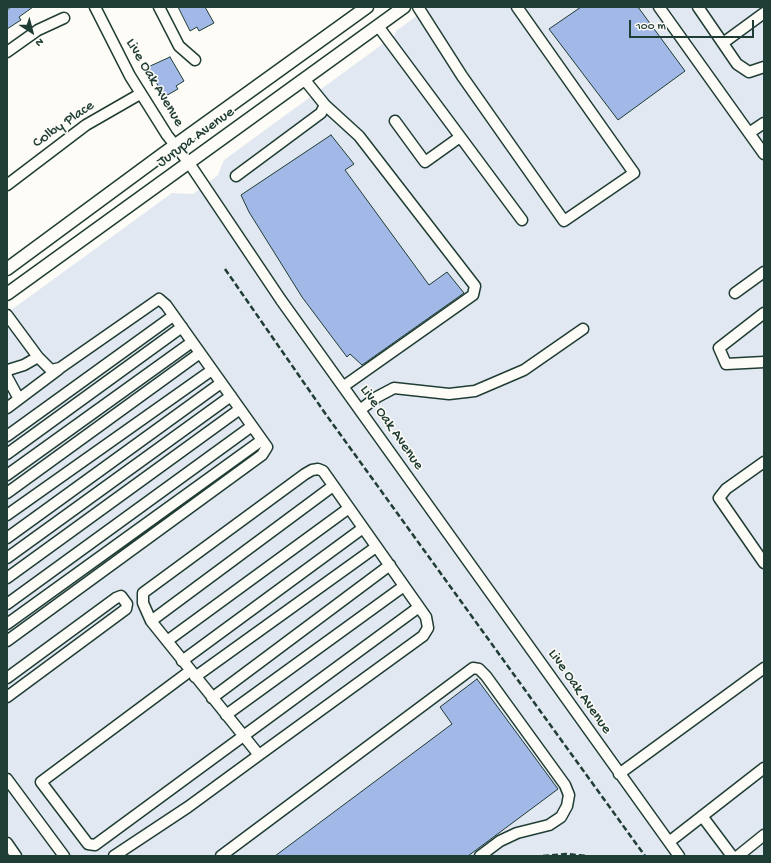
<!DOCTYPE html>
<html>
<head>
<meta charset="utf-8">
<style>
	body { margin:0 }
	#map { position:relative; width:771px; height:863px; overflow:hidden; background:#fdfcf7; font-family:"Gochi Hand",sans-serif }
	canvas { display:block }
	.frame { position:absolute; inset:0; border:8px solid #1f3d34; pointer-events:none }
	.north { position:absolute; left:12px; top:12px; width:40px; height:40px; -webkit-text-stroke:3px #fdfcf7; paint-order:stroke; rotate:144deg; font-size:11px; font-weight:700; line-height:16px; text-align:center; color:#1f3d34 }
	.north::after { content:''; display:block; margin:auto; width:14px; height:18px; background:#1f3d34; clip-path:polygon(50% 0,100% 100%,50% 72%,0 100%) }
	.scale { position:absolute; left:629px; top:20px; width:125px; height:18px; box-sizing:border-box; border:2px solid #1f3d34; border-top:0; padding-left:5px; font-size:12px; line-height:14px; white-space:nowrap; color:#1f3d34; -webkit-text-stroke:3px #fdfcf7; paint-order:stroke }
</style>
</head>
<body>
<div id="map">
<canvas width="771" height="863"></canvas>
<div class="frame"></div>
<div class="north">N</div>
<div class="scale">100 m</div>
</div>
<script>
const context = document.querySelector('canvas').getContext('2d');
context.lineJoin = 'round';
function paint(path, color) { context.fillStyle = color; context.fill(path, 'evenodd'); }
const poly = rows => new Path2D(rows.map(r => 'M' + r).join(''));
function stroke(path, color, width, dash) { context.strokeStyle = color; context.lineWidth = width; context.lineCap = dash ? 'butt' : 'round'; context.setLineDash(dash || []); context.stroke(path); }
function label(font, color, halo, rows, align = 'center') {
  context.font = font + ' "Gochi Hand",sans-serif'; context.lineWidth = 3; context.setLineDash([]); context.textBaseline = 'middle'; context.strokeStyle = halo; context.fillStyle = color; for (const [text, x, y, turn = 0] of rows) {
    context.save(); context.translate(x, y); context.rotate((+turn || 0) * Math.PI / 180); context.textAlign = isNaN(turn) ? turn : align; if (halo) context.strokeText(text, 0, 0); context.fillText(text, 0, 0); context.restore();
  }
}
paint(poly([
	[429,7,764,7,764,856,7,856,7,313,172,193,193,194,218,175,224,160,395,35,396,31]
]), '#e2e8f2');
const building = poly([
	[11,7,33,7,19,17,21,20,7,29,7,10,11,7],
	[178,7,205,7,214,23,199,31,197,27,190,31,178,7],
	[581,7,638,7,685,71,618,120,549,29,581,7],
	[170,57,184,81,176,86,178,89,164,97,148,67,170,57],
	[331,135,354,164,345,170,429,285,447,272,464,293,362,365,350,354,347,357,302,297,249,212,241,195,331,135],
	[477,679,558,789,468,856,275,856,452,724,440,707,477,679]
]);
paint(building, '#a2b9e7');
stroke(building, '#1f3d34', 1);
const minor = poly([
	[95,7,130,76,167,135,189,163,281,300,679,856],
	[159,7,179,46,195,60],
	[418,7,462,76,564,221,634,173,517,7],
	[659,7,764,154],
	[698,7,737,64,749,72,764,67],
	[378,26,522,220],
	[723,43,764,13],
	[7,52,38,30,64,18],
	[325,105,359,136,475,286,473,295,344,386],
	[395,121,425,162,460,137],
	[749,133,764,123],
	[236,176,321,113,325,105,304,79],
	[7,185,86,125,140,94],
	[735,293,764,272],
	[764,313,719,348,726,364,764,362],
	[7,315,38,357,51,370,60,368,159,299,166,305,267,447,262,455,7,641],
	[7,373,8,370,24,365,38,357],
	[7,377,19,399,7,408],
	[19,399,59,369],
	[360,410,377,397,394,388,449,394,475,391,524,370,583,329],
	[7,436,173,316],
	[7,454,182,327],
	[764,462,726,489,719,498,764,563],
	[7,475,192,342],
	[7,493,200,353],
	[7,515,212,370],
	[7,538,221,383],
	[7,558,231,396],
	[7,578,240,409],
	[7,604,252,426],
	[151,621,333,486],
	[7,624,262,440],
	[167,641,349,508],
	[182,661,363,528],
	[190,671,41,782,88,844,95,845,419,607],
	[195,677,376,547],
	[7,678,116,598,121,596,127,604,126,609,7,697],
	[212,698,390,565],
	[226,715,404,586],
	[619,774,764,668],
	[7,779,64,856],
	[702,816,732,856],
	[669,842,764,768],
	[7,843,16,856],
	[114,856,188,807,259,755,151,621,143,603,143,593,305,474,312,470,318,469,323,471,426,617,428,628,423,636,259,755],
	[221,856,473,668,479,669,486,676,565,785,569,795,567,806,561,817,549,825,517,833,500,841,480,856],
	[738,856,764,835]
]);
const major = poly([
	[7,269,163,154,367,7],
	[7,294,404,7]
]);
stroke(minor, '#1f3d34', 13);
stroke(major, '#1f3d34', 15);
stroke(minor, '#fdfcf7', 10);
stroke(major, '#fdfcf7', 12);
stroke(poly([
	[225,269,327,416,645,856],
	[543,856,566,854,588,856]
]), '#1f3d34', 2.5, [6, 3]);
label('15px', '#1f3d34', '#fdfcf7', [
	["Live Oak Avenue",154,83,59],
	["Colby Place",64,125,-35],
	["Jurupa Avenue",196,138,-36],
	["Live Oak Avenue",391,428,55],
	["Live Oak Avenue",579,692,55]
]);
</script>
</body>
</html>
